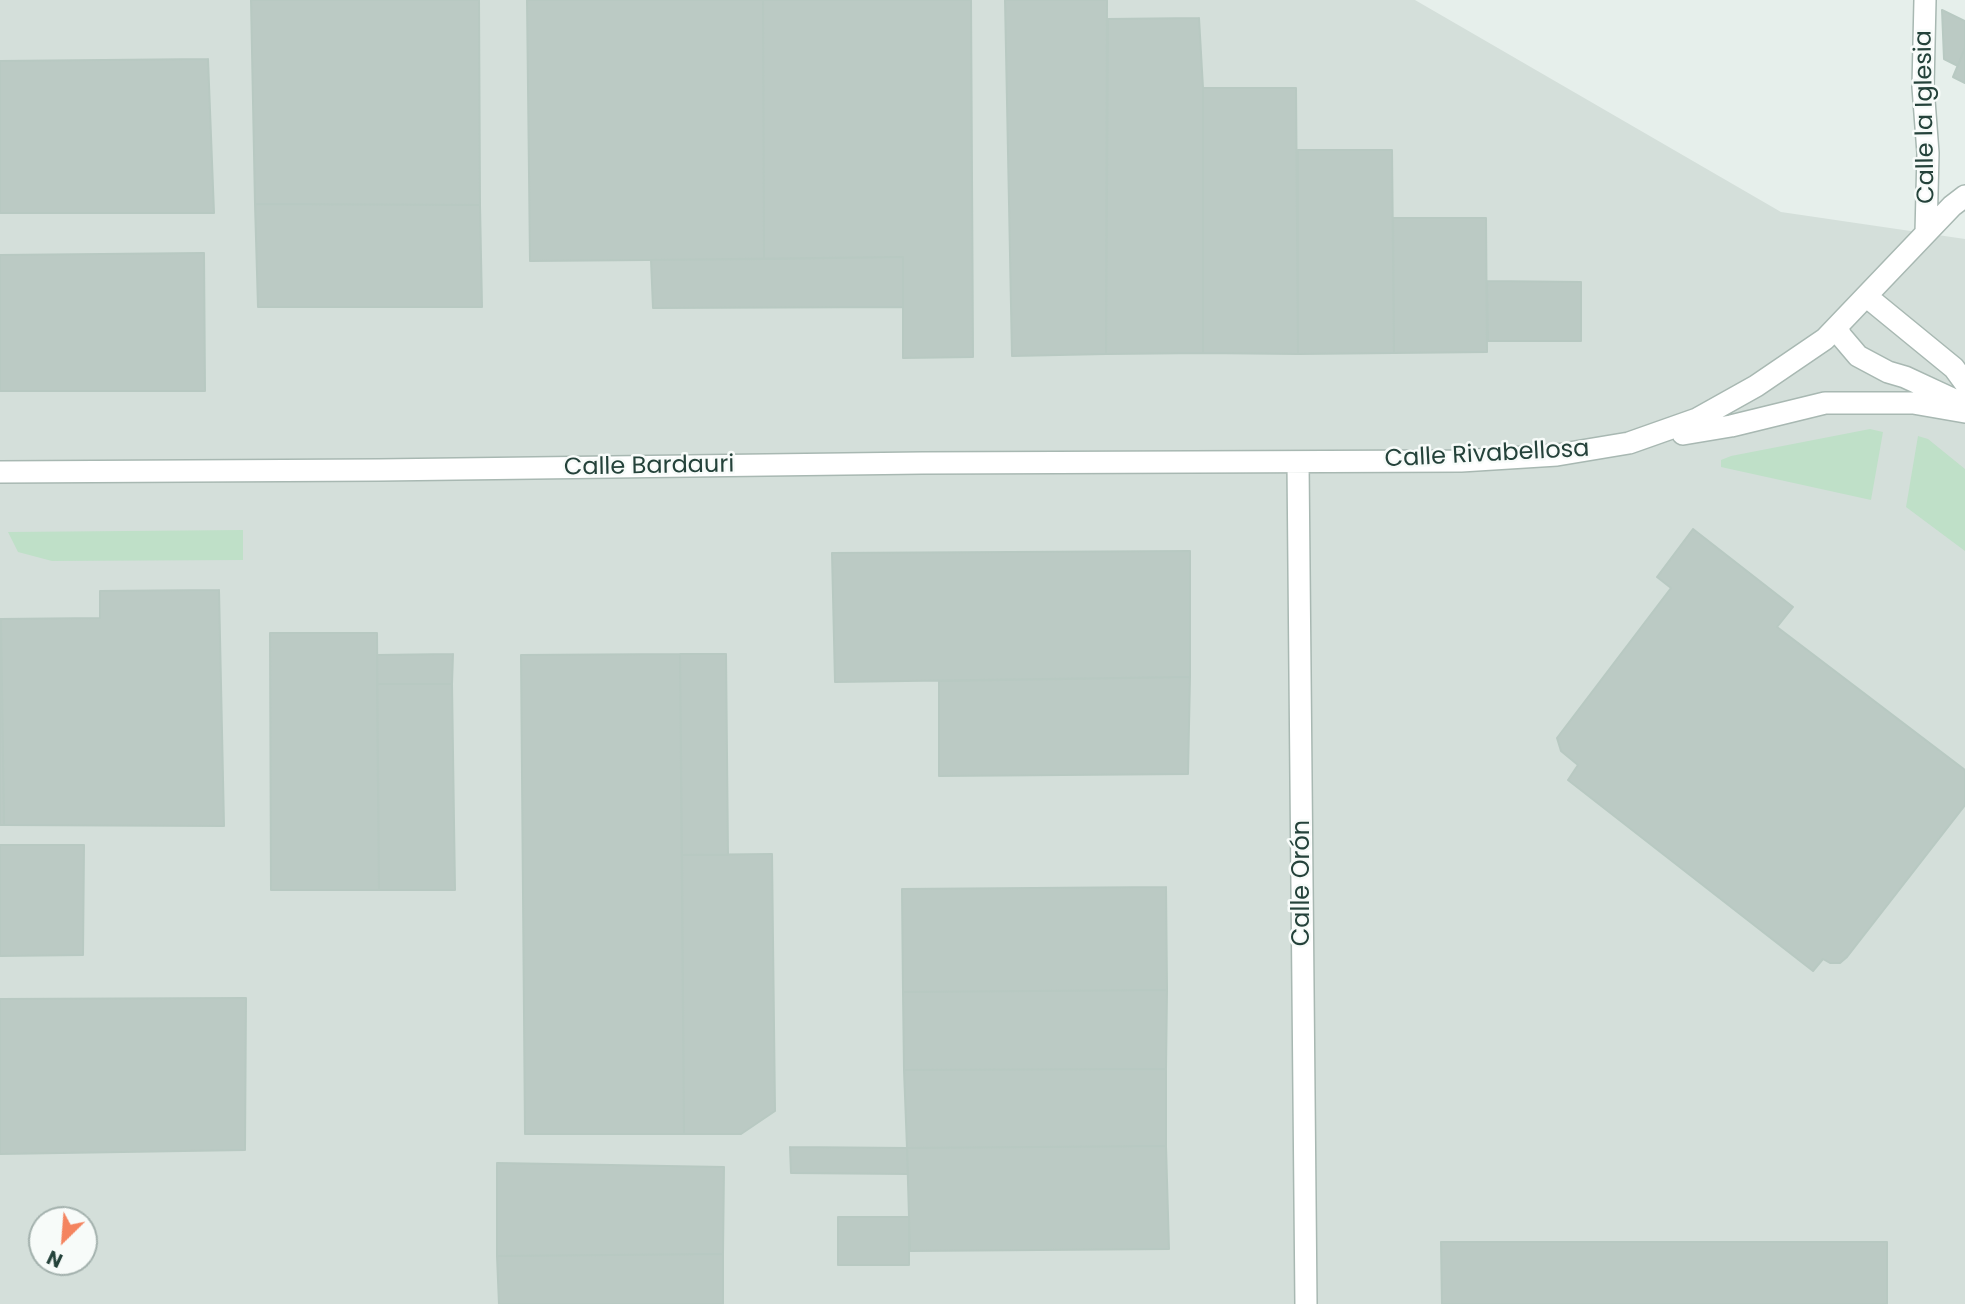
<!DOCTYPE html>
<html>
<head>
<meta charset="utf-8">
<style>
	body { margin:0 }
	#map { position:relative; width:1965px; height:1304px; overflow:hidden; background:#e6efeb; font-family:Poppins,sans-serif }
	canvas { display:block }
	.north { position:absolute; left:28px; top:1206px; width:70px; height:70px; box-sizing:border-box; background:#f7fbf9; border:2px solid #a3b1ad; border-radius:50%; rotate:205deg; font-size:19px; font-weight:700; line-height:28px; text-align:center; color:#24423a }
	.north::after { content:''; display:block; margin:auto; width:24px; height:32px; background:#f4845f; clip-path:polygon(50% 0,100% 100%,50% 72%,0 100%) }
</style>
</head>
<body>
<div id="map">
<canvas width="1965" height="1304"></canvas>
<div class="north">N</div>
</div>
<script>
const context = document.querySelector('canvas').getContext('2d');
context.lineJoin = 'round';
function paint(path, color) { context.fillStyle = color; context.fill(path, 'evenodd'); }
const poly = rows => new Path2D(rows.map(r => 'M' + r).join(''));
function stroke(path, color, width, dash) { context.strokeStyle = color; context.lineWidth = width; context.lineCap = dash ? 'butt' : 'round'; context.setLineDash(dash || []); context.stroke(path); }
function label(font, color, halo, rows, align = 'center') {
  context.font = font + ' Poppins,sans-serif'; context.lineWidth = 5; context.setLineDash([]); context.textBaseline = 'middle'; context.strokeStyle = halo; context.fillStyle = color; for (const [text, x, y, turn = 0] of rows) {
    context.save(); context.translate(x, y); context.rotate((+turn || 0) * Math.PI / 180); context.textAlign = isNaN(turn) ? turn : align; if (halo) context.strokeText(text, 0, 0); context.fillText(text, 0, 0); context.restore();
  }
}
paint(poly([
	[0,0,1415,0,1781,212,1965,239,1965,1304,0,1304],
	[42,1220,84,1220,84,1262,42,1262]
]), '#d4dfda');
paint(poly([
	[1870,429,1883,432,1871,500,1721,467,1721,460,1731,456],
	[1918,436,1928,439,1965,469,1965,551,1906,507],
	[243,530,243,560,52,561,18,552,8,532]
]), '#bfe0c8');
const building = poly([
	[251,0,479,0,480,205,255,204,251,0],
	[527,0,763,0,764,259,530,261,527,0],
	[763,0,971,0,973,357,903,358,903,257,764,259,763,0],
	[1005,0,1107,0,1106,354,1012,356,1005,0],
	[1942,10,1965,21,1965,48,1958,66,1944,59,1942,10],
	[1199,18,1203,88,1203,353,1106,354,1108,19,1199,18],
	[1965,48,1965,83,1953,77,1965,48],
	[208,59,214,213,0,213,0,61,208,59],
	[1203,88,1296,88,1298,354,1203,353,1203,88],
	[1298,150,1392,150,1394,353,1298,354,1298,150],
	[255,204,480,205,482,307,258,307,255,204],
	[1393,218,1486,218,1487,352,1394,353,1393,218],
	[204,253,205,391,0,391,0,255,204,253],
	[903,257,903,307,653,308,651,260,903,257],
	[1487,281,1581,282,1581,341,1488,341,1487,281],
	[1693,529,1793,607,1777,627,1965,770,1965,805,1847,957,1840,963,1830,963,1823,959,1813,971,1568,780,1578,765,1561,751,1557,738,1671,588,1657,577,1693,529],
	[1190,551,1190,677,835,682,832,553,1190,551],
	[219,590,224,826,4,825,1,619,100,618,100,591,219,590],
	[0,619,1,619,4,825,0,825,0,619],
	[270,633,377,633,379,890,271,890,270,633],
	[453,654,452,684,377,684,377,655,453,654],
	[680,654,684,1134,525,1134,521,655,680,654],
	[680,654,726,654,728,855,682,855,680,654],
	[1190,677,1188,774,939,776,939,681,1190,677],
	[377,684,452,684,455,890,379,890,377,684],
	[0,845,84,845,83,955,0,956,0,845],
	[772,854,775,1111,741,1134,684,1134,682,855,772,854],
	[1166,887,1167,990,903,992,902,889,1166,887],
	[1167,990,1166,1069,904,1070,903,992,1167,990],
	[246,998,245,1150,0,1154,0,999,246,998],
	[1166,1069,1166,1146,907,1148,904,1070,1166,1069],
	[1166,1146,1169,1249,910,1251,907,1148,1166,1146],
	[790,1147,907,1148,908,1174,791,1173,790,1147],
	[497,1163,724,1167,723,1254,497,1256,497,1163],
	[838,1217,909,1217,909,1265,838,1265,838,1217],
	[1441,1242,1887,1242,1887,1304,1442,1304,1441,1242],
	[723,1254,723,1304,499,1304,497,1256,723,1254]
]);
paint(building, '#bbcac4');
stroke(building, '#b8c9c2', 2);
const minor = poly([
	[1925,0,1923,87,1928,153,1926,233],
	[1866,296,1954,368,1965,383],
	[1837,327,1841,336,1858,356,1888,372,1905,377,1963,404],
	[1683,434,1731,426,1825,403,1913,403,1965,412],
	[1298,462,1306,1304],
	[0,472,379,470,922,463,1461,461,1557,455,1629,443,1697,419,1756,386,1825,339,1952,206,1965,196]
]);
stroke(minor, '#a8b8b2', 24);
stroke(minor, '#fff', 21);
label('24px', '#24423a', '#f7fbf9', [
	["Calle la Iglesia",1926,117,-91],
	["Calle Rivabellosa",1487,455,-3],
	["Calle Bardauri",649,467,-1],
	["Calle Orón",1303,883,-90]
]);
</script>
</body>
</html>
